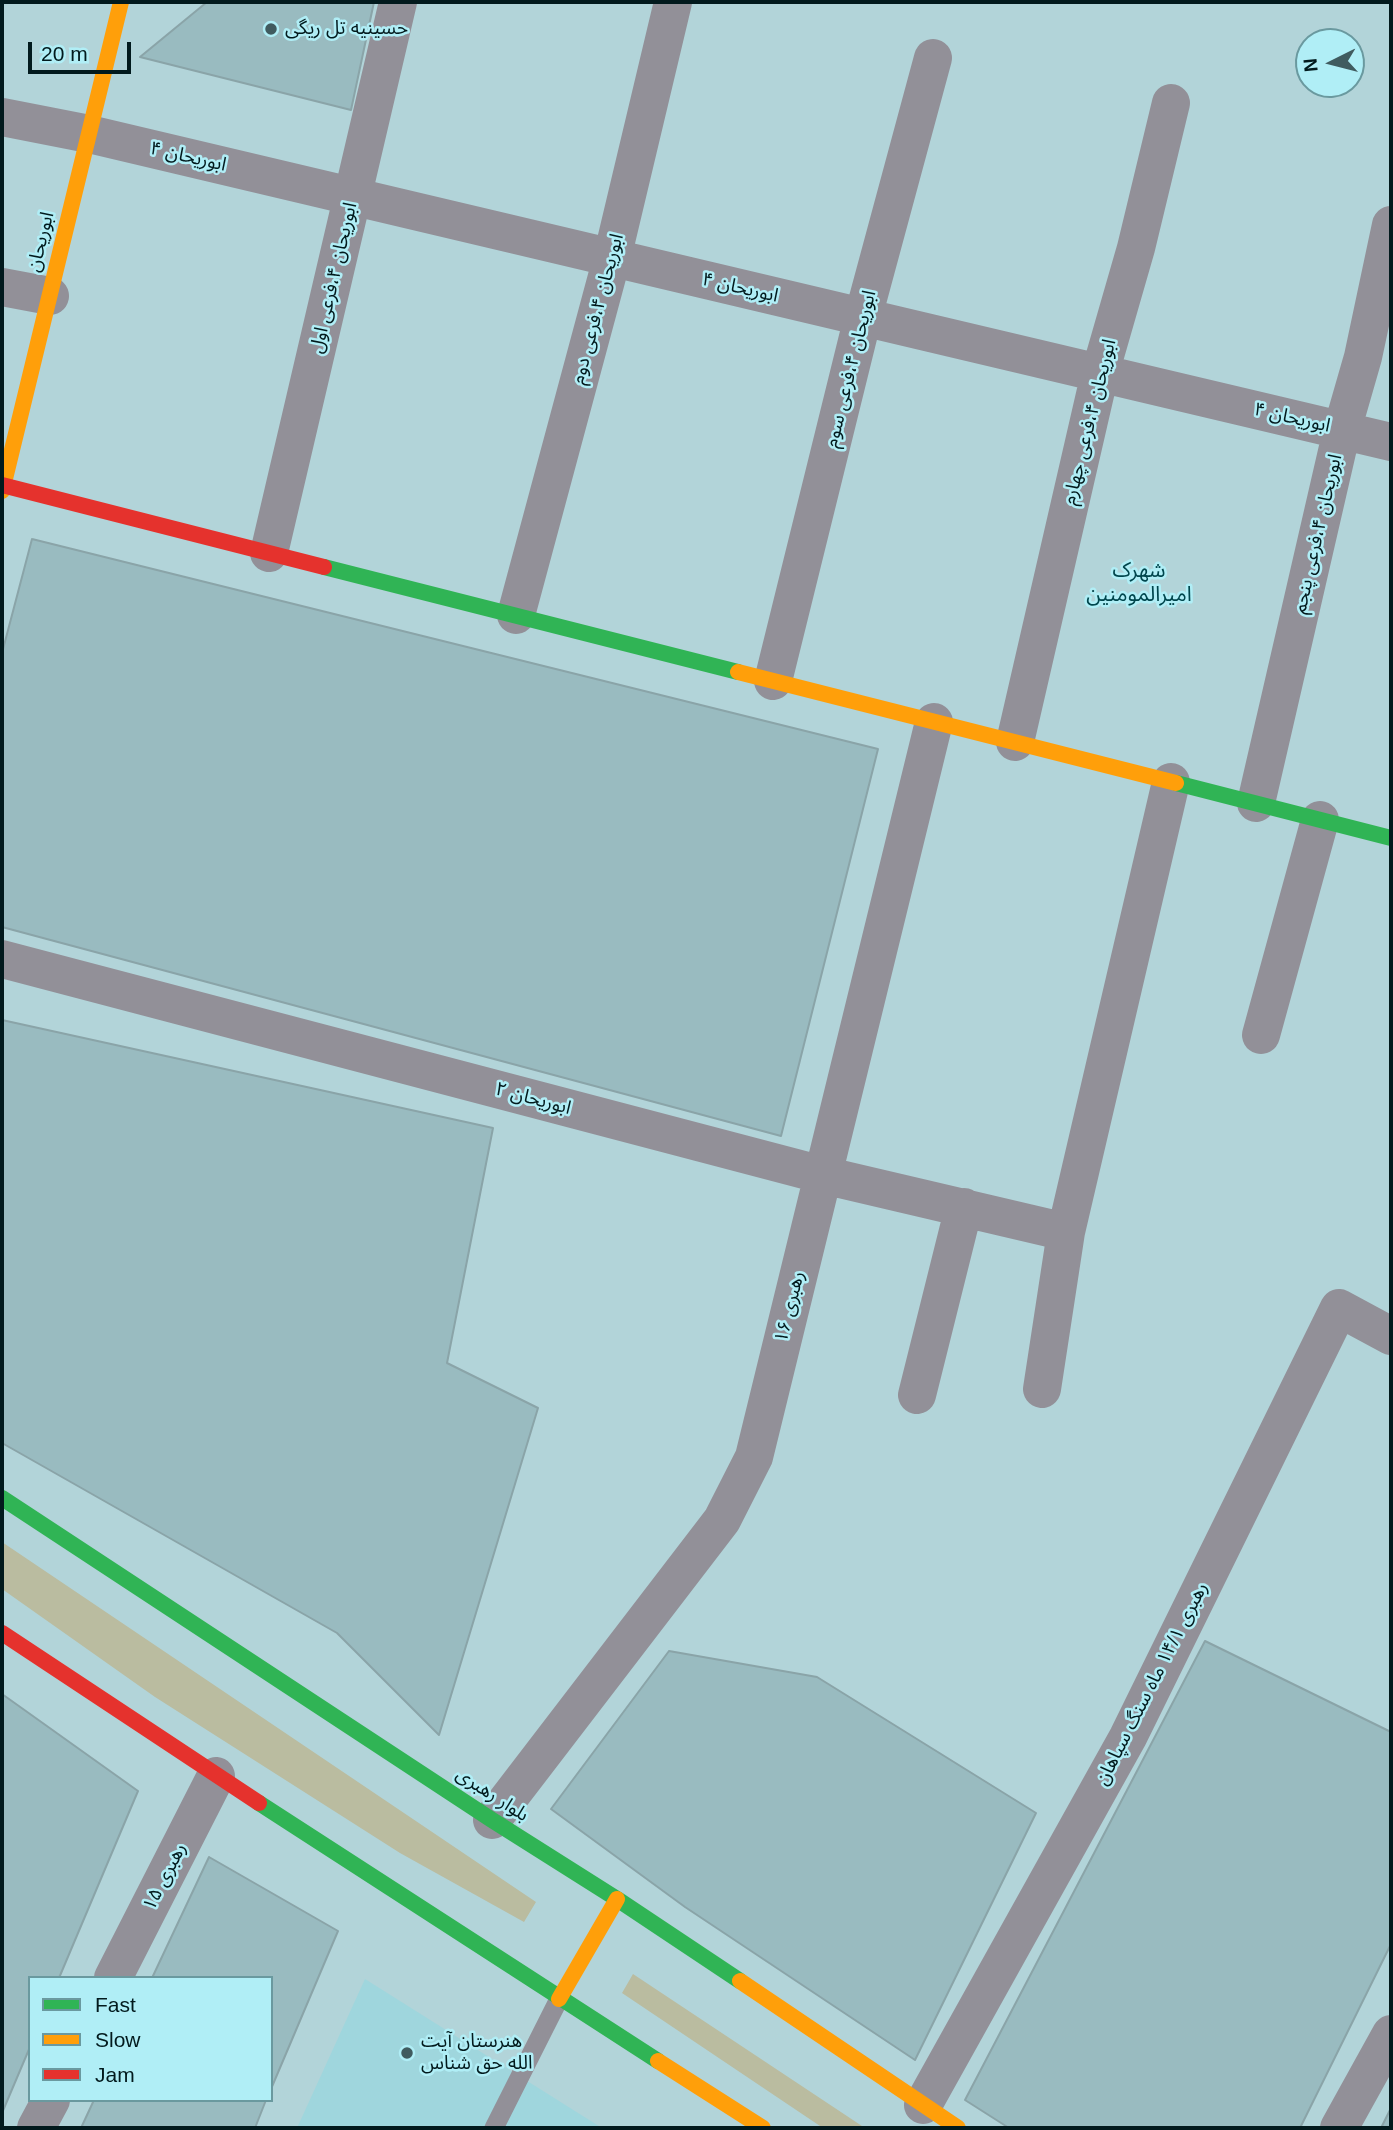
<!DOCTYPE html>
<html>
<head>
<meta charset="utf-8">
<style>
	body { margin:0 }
	#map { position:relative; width:1393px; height:2130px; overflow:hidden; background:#b2d4d9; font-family:Arial,sans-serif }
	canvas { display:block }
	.frame { position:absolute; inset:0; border:4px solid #021a1d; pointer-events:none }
	.legend { position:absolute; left:28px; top:1976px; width:245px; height:126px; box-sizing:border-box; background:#b0eef6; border:2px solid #6a999f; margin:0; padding:9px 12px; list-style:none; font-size:21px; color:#021a1d }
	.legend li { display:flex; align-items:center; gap:14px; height:35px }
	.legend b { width:35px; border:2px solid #6a999f }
	.north { position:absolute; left:1295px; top:28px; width:70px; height:70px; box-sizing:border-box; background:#b0eef6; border:2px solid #6a999f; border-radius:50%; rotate:264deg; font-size:19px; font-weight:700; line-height:28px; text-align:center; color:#021a1d }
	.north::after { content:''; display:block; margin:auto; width:24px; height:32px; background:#405b5f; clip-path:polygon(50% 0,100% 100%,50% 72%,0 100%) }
	.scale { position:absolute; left:28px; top:42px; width:103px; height:32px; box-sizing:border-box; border:4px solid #021a1d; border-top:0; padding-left:9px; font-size:21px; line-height:24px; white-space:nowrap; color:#021a1d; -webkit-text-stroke:5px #b0eef6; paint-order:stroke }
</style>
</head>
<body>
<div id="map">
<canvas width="1393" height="2130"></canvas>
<div class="frame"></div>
<ul class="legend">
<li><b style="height:9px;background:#30b455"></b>Fast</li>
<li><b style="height:9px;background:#ff9f0a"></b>Slow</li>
<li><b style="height:9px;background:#e5322d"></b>Jam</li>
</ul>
<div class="north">N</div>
<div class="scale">20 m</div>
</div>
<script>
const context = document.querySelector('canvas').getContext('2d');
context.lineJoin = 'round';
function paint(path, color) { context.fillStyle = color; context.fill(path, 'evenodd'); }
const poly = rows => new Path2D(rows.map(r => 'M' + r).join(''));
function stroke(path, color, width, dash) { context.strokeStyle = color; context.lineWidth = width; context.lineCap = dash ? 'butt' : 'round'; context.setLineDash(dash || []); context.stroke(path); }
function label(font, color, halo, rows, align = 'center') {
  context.font = font + ' Arial,"Noto Sans Arabic",sans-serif'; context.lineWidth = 5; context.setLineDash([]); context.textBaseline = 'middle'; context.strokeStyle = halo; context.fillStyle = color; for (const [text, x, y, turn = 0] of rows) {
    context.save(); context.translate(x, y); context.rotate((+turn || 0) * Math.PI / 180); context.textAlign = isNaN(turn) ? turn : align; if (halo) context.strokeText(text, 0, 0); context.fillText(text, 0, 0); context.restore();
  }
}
paint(poly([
	[365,1979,602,2128,297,2128]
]), '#9fd6dd');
paint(poly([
	[2,1542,536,1902,524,1922,400,1853,155,1697,2,1589],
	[633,1974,865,2128,823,2128,622,1993]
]), '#babca0');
const building = poly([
	[207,2,374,2,351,110,140,57,207,2],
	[32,539,878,749,781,1136,2,927,2,653,32,539],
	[2,1020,493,1128,447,1363,538,1408,439,1735,337,1633,2,1443,2,1020],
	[1205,1641,1391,1732,1391,1944,1300,2128,1009,2128,965,2100,1205,1641],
	[669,1651,817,1677,1036,1813,915,2060,685,1907,551,1809,669,1651],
	[2,1694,138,1791,59,1978,30,1978,30,2047,2,2113,2,1694],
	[209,1857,338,1931,271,2089,271,1978,152,1978,209,1857],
	[94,2100,266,2100,255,2128,81,2128,94,2100],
	[1391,2108,1391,2128,1381,2128,1391,2108]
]);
paint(building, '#99bbc0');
stroke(building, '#8aa4a8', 2);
stroke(poly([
	[494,2128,559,1999]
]), '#929098', 19);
stroke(poly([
	[2,117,89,134,1391,442],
	[2,287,50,296],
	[269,553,398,2],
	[516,615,612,258,673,2],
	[773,681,863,317,933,58],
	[1015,742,1100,373,1136,248,1171,103],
	[1256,803,1342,430,1363,357,1391,225],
	[2,959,823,1175,1066,1232],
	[1261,1035,1320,820],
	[1042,1389,1066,1232,1171,782],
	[917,1395,964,1207],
	[492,1820,722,1520,754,1457,934,722],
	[113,1978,216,1776],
	[923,2105,1128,1737,1339,1308,1391,1336],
	[36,2128,51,2100],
	[1339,2128,1391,2034]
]), '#929098', 38);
stroke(poly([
	[324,567,738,672],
	[1176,783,1391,838],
	[2,1498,492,1820,617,1899,740,1981],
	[259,1803,658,2061]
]), '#30b455', 16);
stroke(poly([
	[2,491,121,2],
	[738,672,1176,783],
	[740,1981,958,2128],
	[559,1999,617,1899],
	[658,2061,763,2128]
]), '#ff9f0a', 16);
stroke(poly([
	[2,485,324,567],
	[2,1633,259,1803]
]), '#e5322d', 16);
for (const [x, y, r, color] of [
	[271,29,7,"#405b5f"],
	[407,2053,7,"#405b5f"]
]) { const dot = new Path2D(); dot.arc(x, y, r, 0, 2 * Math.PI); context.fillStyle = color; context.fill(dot); stroke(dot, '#b0eef6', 2.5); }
label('19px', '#021a1d', '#b0eef6', [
	["حسینیه تل ریگی",285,29],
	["هنرستان آیت",421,2042],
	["الله حق شناس",421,2064]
], 'left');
label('19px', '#021a1d', '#b0eef6', [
	["ابوریحان ۴",188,157,13],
	["ابوریحان",41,242,-76],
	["ابوریحان ۴،فرعی اول",334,278,-77],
	["ابوریحان ۴",740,288,13],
	["ابوریحان ۴،فرعی دوم",598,309,-75],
	["ابوریحان ۴،فرعی سوم",851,369,-76],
	["ابوریحان ۴",1292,418,13],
	["ابوریحان ۴،فرعی چهارم",1090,422,-76],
	["ابوریحان ۴،فرعی پنجم",1318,534,-77],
	["ابوریحان ۲",533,1099,15],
	["رهبری ۱۶",790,1307,-76],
	["رهبری ۱۴/۱ ماه سنگ سپاهان",1152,1684,-63],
	["بلوار رهبری",492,1795,33],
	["رهبری ۱۵",165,1877,-63]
]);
label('21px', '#00464d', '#b0eef6', [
	["شهرک",1139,571],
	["امیرالمومنین",1139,595]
]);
</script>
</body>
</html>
